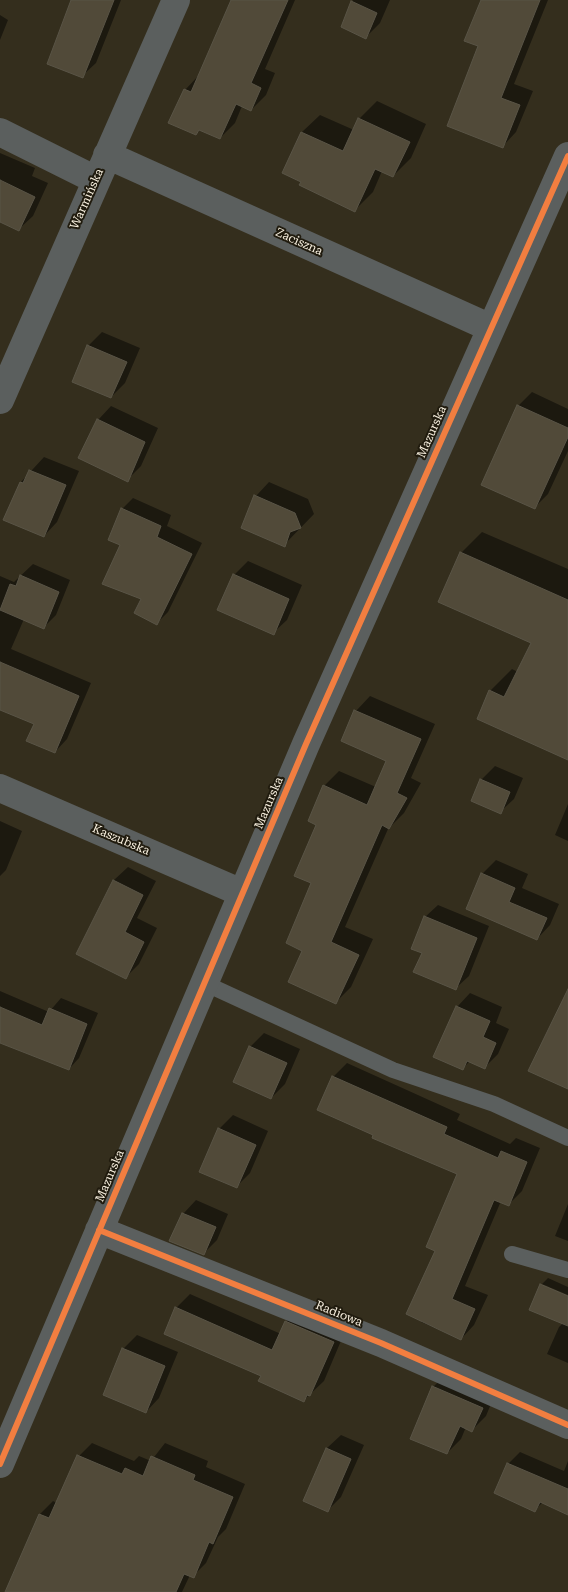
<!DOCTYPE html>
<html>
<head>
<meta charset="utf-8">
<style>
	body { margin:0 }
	canvas { display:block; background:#342e1d }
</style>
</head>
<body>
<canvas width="568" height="1592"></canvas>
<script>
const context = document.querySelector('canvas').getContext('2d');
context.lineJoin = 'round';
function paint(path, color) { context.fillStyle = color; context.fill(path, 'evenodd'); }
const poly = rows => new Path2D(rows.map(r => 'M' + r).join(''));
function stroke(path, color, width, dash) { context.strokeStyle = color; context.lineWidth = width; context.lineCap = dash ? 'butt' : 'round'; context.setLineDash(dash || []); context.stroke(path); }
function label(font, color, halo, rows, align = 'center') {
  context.font = font + ' "Roboto Serif",serif'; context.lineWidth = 4; context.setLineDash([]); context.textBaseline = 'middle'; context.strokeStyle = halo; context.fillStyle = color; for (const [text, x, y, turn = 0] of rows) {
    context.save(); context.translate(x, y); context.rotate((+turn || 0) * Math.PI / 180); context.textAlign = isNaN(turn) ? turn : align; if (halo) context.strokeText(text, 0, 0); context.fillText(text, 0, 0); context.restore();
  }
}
paint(poly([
	[79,0,121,0,96,63,82,76],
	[232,0,295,0,265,69,275,73,266,95,251,110,242,106,235,123,220,138,201,129,196,134,185,90,199,75],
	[353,0,390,0,380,23,365,38,342,27],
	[485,0,548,0,514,84,533,91,516,132,503,146],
	[0,15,8,20,0,40],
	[377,101,426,124,411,158,393,176,382,171,373,192,355,210,283,172,302,132,320,115,354,130,359,119],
	[0,153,35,168,32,176,48,183,33,216,19,229,0,221],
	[102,332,140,348,125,383,111,397,88,346],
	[532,392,568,409,568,451,548,494,534,508,518,406],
	[111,406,158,428,141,466,127,480,98,420],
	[44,457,79,471,57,522,44,536,21,482],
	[269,482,308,499,314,514,284,545,256,496],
	[133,498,171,515,167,526,202,543,168,612,157,623,142,599,121,544,122,509],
	[482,532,568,569,568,759,490,691,512,669,518,672,533,642,461,553],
	[248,561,302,585,287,620,273,633,234,575],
	[33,564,70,580,56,615,44,627,24,619,11,649,91,683,67,739,55,752,35,724,0,709,0,576,14,582],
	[370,696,435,724,411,778,421,783,404,813,388,829,345,927,373,939,351,987,336,1002,304,950,324,786,339,771,376,787,388,761,356,711],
	[495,766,523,778,514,799,500,812,481,780],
	[568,804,568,841,555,835],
	[0,821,22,831,6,870,0,876],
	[496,860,528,874,522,888,559,904,550,925,537,939,482,874],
	[128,867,156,881,137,918,157,928,139,964,125,978,77,953,114,880],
	[438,905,489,926,469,976,456,988,423,952,425,917],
	[0,991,49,1012,61,998,98,1013,79,1058,69,1069,0,1042],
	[470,993,502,1007,496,1023,509,1029,498,1054,485,1067,470,1061,462,1069,457,1007],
	[264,1033,300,1049,285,1084,271,1098,250,1047],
	[347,1063,460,1114,457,1120,510,1144,516,1138,540,1148,522,1191,508,1205,501,1201,465,1286,488,1295,474,1325,461,1339,421,1322,437,1251,459,1174,375,1134,333,1077],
	[233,1115,268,1131,250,1173,236,1187,219,1129],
	[196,1200,228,1214,217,1240,203,1254,183,1214],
	[568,1204,568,1241,555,1236],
	[548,1278,568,1287,568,1295,542,1284,542,1287,568,1298,564,1313,557,1320,531,1309,541,1285],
	[190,1294,281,1334,286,1322,300,1308,346,1329,324,1381,304,1400,262,1375,176,1308],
	[568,1318,568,1363,547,1354,559,1327],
	[137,1335,178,1352,159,1398,146,1412,123,1349],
	[447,1373,495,1394,486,1416,472,1430,466,1427,461,1439,447,1453,433,1387],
	[341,1435,364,1445,341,1497,327,1511,304,1501,327,1448],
	[92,1443,134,1461,139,1456,151,1461,165,1443,208,1461,206,1467,245,1484,226,1529,218,1537,206,1563,193,1576,190,1575,182,1592,16,1592,40,1514,53,1501,57,1503,79,1456],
	[520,1452,564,1471,568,1461,568,1514,543,1502,535,1510,508,1464]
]), '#0007');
const building = poly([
	[71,0,114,0,83,78,47,64,71,0],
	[231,0,288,0,251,83,261,88,251,111,236,104,220,139,199,130,196,135,168,123,184,89,191,92,231,0],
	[481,0,540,0,501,98,520,105,503,148,447,126,478,46,464,41,481,0],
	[351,1,377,13,366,39,341,27,351,1],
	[358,118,410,142,393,177,375,169,355,212,299,185,301,182,282,173,301,132,343,151,358,118],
	[0,180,35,197,19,231,0,222,0,180],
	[87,345,127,362,111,398,72,382,87,345],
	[517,405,568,428,568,437,535,509,481,485,517,405],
	[97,419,145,442,128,482,78,458,97,419],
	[29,470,66,485,44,537,3,520,20,482,23,483,29,470],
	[254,495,295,513,301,528,290,532,285,547,241,528,254,495],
	[121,508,161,526,157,537,192,554,157,625,134,613,141,599,102,584,120,545,108,540,121,508],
	[460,552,568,600,568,760,477,719,489,690,504,697,531,643,438,602,460,552],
	[233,574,289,599,274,635,217,610,233,574],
	[20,575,59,592,44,629,0,610,10,584,16,586,20,575],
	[0,662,79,696,55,753,26,741,34,724,0,710,0,662],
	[354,710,421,739,397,793,407,798,389,829,382,825,331,942,359,955,336,1004,288,982,302,951,286,943,311,883,294,876,316,825,308,821,323,785,367,805,386,761,341,741,354,710],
	[480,779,510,792,501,814,471,801,480,779],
	[481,873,515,888,509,902,547,918,537,940,466,909,481,873],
	[113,880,143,895,125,932,144,942,126,979,76,954,113,880],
	[424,916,477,938,456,990,413,972,422,953,411,949,424,916],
	[568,989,568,1089,528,1071,568,989],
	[456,1006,490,1021,483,1037,496,1043,485,1069,467,1061,463,1070,433,1057,456,1006],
	[0,1007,42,1025,49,1008,87,1024,69,1070,0,1043,0,1007],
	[249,1046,287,1063,271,1099,233,1082,249,1046],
	[332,1076,447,1127,444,1134,498,1158,501,1151,527,1162,509,1206,494,1200,452,1299,475,1309,461,1340,406,1314,435,1251,426,1247,457,1174,372,1138,373,1135,317,1110,332,1076],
	[218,1128,256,1145,237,1188,199,1172,218,1128],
	[182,1213,216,1227,204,1255,169,1241,182,1213],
	[540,1284,568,1296,568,1326,529,1310,540,1284],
	[175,1307,272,1350,285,1321,334,1342,310,1396,307,1395,304,1402,258,1381,261,1376,164,1334,175,1307],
	[122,1348,165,1366,146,1413,103,1395,122,1348],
	[432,1386,483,1408,472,1432,460,1426,447,1454,410,1439,432,1386],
	[326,1448,351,1459,328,1512,303,1501,326,1448],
	[77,1455,122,1474,125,1468,143,1476,151,1456,195,1475,193,1480,233,1497,213,1544,209,1542,194,1578,184,1574,176,1592,5,1592,39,1514,49,1518,77,1455],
	[507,1463,568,1489,568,1515,540,1502,535,1512,494,1493,507,1463]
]);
paint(building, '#514a39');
stroke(building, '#595446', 1);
stroke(poly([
	[204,983,393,1070,494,1104,568,1138],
	[512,1254,568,1270]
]), '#5b5f5e', 16);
stroke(poly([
	[0,132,96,180],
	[107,155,491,328],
	[0,400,176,0],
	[0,788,242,893],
	[99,1230,381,1343,568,1425],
	[0,1464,306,744,568,156]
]), '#5b5f5e', 28);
stroke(poly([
	[99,1230,381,1343,568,1425],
	[0,1464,306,744,568,156]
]), '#f27e40', 6);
label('12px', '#f9f1e0', '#201b0e', [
	["Warmińska",87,199,-66],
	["Zaciszna",299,242,24],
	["Mazurska",432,432,-66],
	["Mazurska",269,803,-67],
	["Kaszubska",121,840,23],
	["Mazurska",110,1176,-67],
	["Radiowa",339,1314,22]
]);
</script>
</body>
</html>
